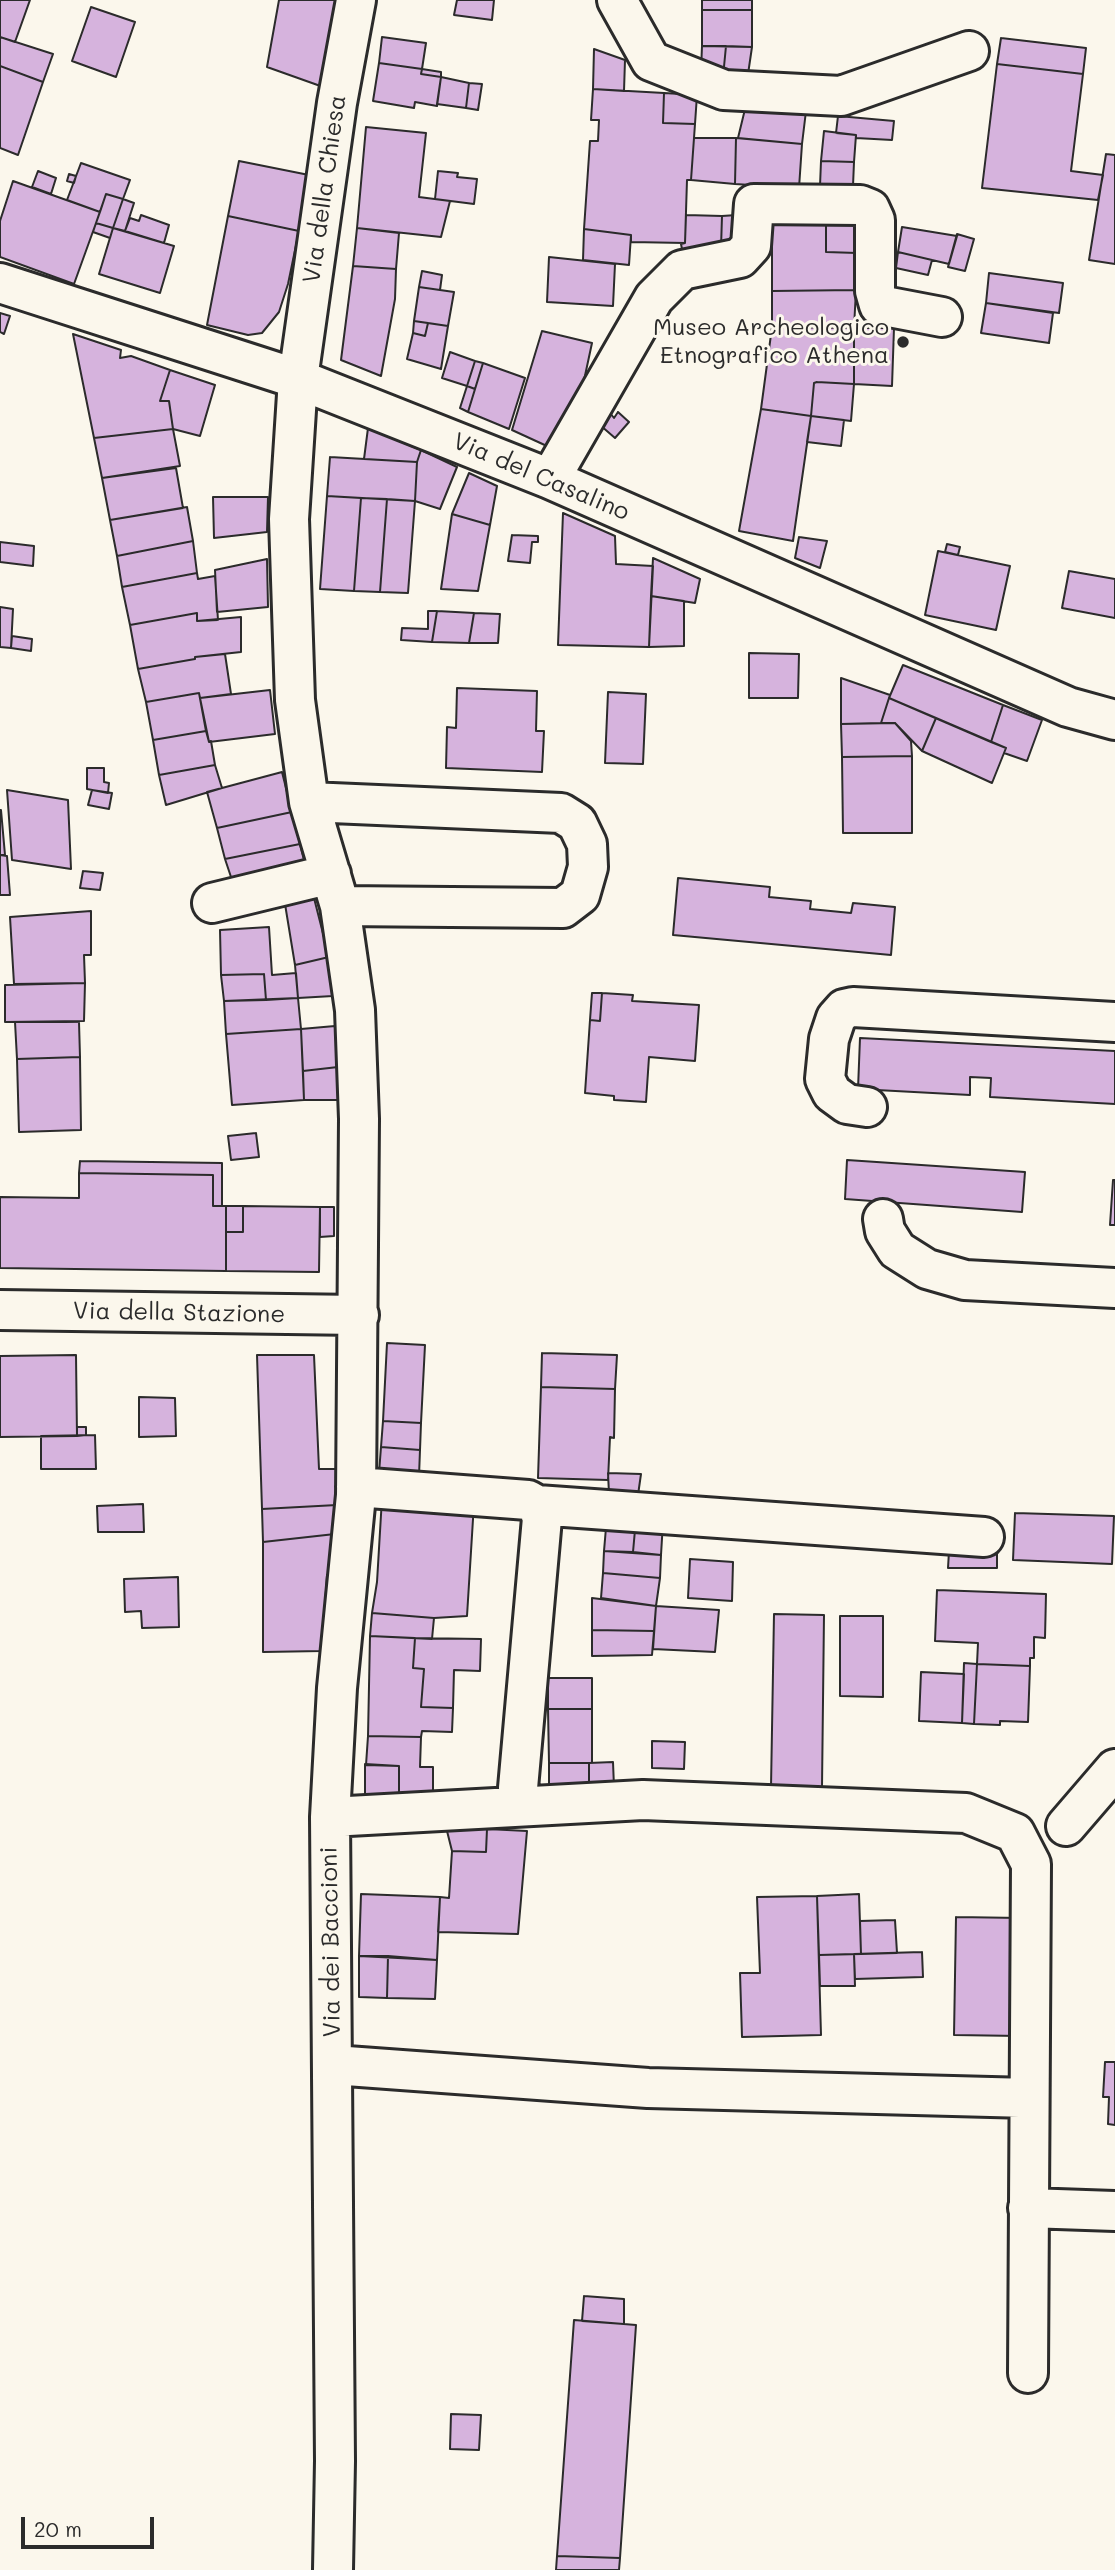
<!DOCTYPE html>
<html>
<head>
<meta charset="utf-8">
<style>
	body { margin:0 }
	#map { position:relative; width:1115px; height:2570px; overflow:hidden; background:#fbf7ec; font-family:Mali,sans-serif }
	canvas { display:block }
	.scale { position:absolute; left:21px; top:2517px; width:133px; height:32px; box-sizing:border-box; border:4px solid #2b2b2b; border-top:0; padding-left:9px; font-size:21px; line-height:24px; white-space:nowrap; color:#2b2b2b; -webkit-text-stroke:5px #fbf7ec; paint-order:stroke }
</style>
</head>
<body>
<div id="map">
<canvas width="1115" height="2570"></canvas>
<div class="scale">20 m</div>
</div>
<script>
const context = document.querySelector('canvas').getContext('2d');
context.lineJoin = 'round';
function paint(path, color) { context.fillStyle = color; context.fill(path, 'evenodd'); }
const poly = rows => new Path2D(rows.map(r => 'M' + r).join(''));
function stroke(path, color, width, dash) { context.strokeStyle = color; context.lineWidth = width; context.lineCap = dash ? 'butt' : 'round'; context.setLineDash(dash || []); context.stroke(path); }
function label(font, color, halo, rows, align = 'center') {
  context.font = font + ' Mali,sans-serif'; context.lineWidth = 6; context.setLineDash([]); context.textBaseline = 'middle'; context.strokeStyle = halo; context.fillStyle = color; for (const [text, x, y, turn = 0] of rows) {
    context.save(); context.translate(x, y); context.rotate((+turn || 0) * Math.PI / 180); context.textAlign = isNaN(turn) ? turn : align; if (halo) context.strokeText(text, 0, 0); context.fillText(text, 0, 0); context.restore();
  }
}
const building = poly([
	[0,0,30,0,15,42,0,37,0,0],
	[279,0,342,0,326,88,267,67,279,0],
	[457,0,494,0,492,20,454,15,457,0],
	[702,0,752,0,752,10,702,10,702,0],
	[91,7,135,22,116,77,72,61,91,7],
	[702,10,752,10,752,47,702,46,702,10],
	[0,37,53,54,43,82,0,66,0,37],
	[382,37,426,43,422,69,379,63,382,37],
	[1001,38,1086,48,1083,74,997,64,1001,38],
	[702,46,726,46,723,77,701,71,702,46],
	[726,46,752,47,747,81,723,77,726,46],
	[594,49,625,60,624,91,593,89,594,49],
	[379,63,422,69,421,74,441,77,437,106,415,102,414,108,373,101,379,63],
	[997,64,1083,74,1071,171,1103,175,1098,200,982,188,997,64],
	[0,66,43,82,18,155,0,148,0,66],
	[422,69,441,72,441,77,421,74,422,69],
	[441,77,469,83,466,108,437,104,441,77],
	[469,83,482,84,478,110,466,108,469,83],
	[593,89,664,93,663,123,695,124,691,180,687,180,685,243,631,242,631,235,584,229,590,141,598,141,599,120,591,120,593,89],
	[664,93,697,95,695,124,663,123,664,93],
	[746,105,806,111,802,144,738,138,746,105],
	[838,116,894,121,892,140,856,138,856,135,836,133,838,116],
	[366,127,426,133,419,197,450,201,441,237,357,228,366,127],
	[824,131,856,135,854,162,821,161,824,131],
	[694,138,736,138,735,184,691,180,694,138],
	[736,138,802,144,799,188,735,184,736,138],
	[1106,154,1115,155,1115,264,1089,260,1106,154],
	[239,161,309,175,299,231,228,216,239,161],
	[821,161,854,162,853,186,820,186,821,161],
	[81,163,130,180,123,199,106,194,100,212,67,200,81,163],
	[38,171,56,178,51,194,32,187,38,171],
	[438,171,458,173,457,177,477,179,474,204,435,199,438,171],
	[69,174,76,176,74,183,67,181,69,174],
	[13,181,100,212,74,284,0,257,0,221,13,181],
	[106,194,123,199,113,228,96,223,106,194],
	[123,199,134,203,125,231,113,228,123,199],
	[772,214,826,214,826,252,857,253,856,290,772,291,772,214],
	[826,214,858,214,857,253,826,252,826,214],
	[141,215,169,225,164,243,125,231,130,218,139,221,141,215],
	[686,215,722,216,721,248,682,249,681,244,685,243,686,215],
	[737,215,737,246,721,248,722,216,737,215],
	[228,216,299,231,288,284,279,312,262,333,248,335,207,325,228,216],
	[96,223,113,228,110,238,93,232,96,223],
	[902,227,957,236,949,264,898,252,902,227],
	[113,228,174,246,160,293,99,274,113,228],
	[357,228,399,233,396,269,353,266,357,228],
	[584,229,631,235,629,265,583,260,584,229],
	[957,234,974,239,965,271,948,267,957,234],
	[898,252,932,260,928,275,896,268,898,252],
	[549,257,615,264,613,306,547,302,549,257],
	[353,266,396,269,395,299,381,376,341,360,353,266],
	[422,271,442,275,440,290,419,287,422,271],
	[989,273,1063,283,1059,313,986,303,989,273],
	[419,287,454,292,448,326,414,321,419,287],
	[856,290,854,328,772,327,772,291,856,290],
	[986,303,1053,313,1049,343,981,333,986,303],
	[0,313,10,316,4,334,0,332,0,313],
	[414,321,428,323,425,336,413,333,414,321],
	[428,323,448,326,441,369,407,359,413,333,425,336,428,323],
	[772,327,854,328,854,384,817,382,814,383,811,416,761,409,772,327],
	[854,328,894,328,892,386,854,384,854,328],
	[542,331,592,343,580,399,549,447,512,430,542,331],
	[73,334,121,350,120,358,131,356,170,370,160,401,169,401,173,429,94,438,73,334],
	[450,352,475,361,467,386,442,378,450,352],
	[475,361,483,363,475,389,467,386,475,361],
	[483,363,525,378,509,429,468,412,483,363],
	[170,370,215,385,200,436,173,429,169,401,160,401,170,370],
	[817,382,854,384,851,421,811,416,814,383,817,382],
	[467,386,475,389,468,412,460,408,467,386],
	[761,409,811,416,793,541,739,531,761,409],
	[618,412,629,422,615,438,600,425,610,413,614,418,618,412],
	[811,416,844,420,841,446,807,442,811,416],
	[368,428,421,450,417,462,364,459,368,428],
	[173,429,180,466,102,478,94,438,173,429],
	[421,450,457,467,440,509,415,501,417,462,421,450],
	[330,457,417,462,415,501,327,496,330,457],
	[176,468,183,508,110,520,102,478,176,468],
	[469,473,497,486,490,525,452,514,469,473],
	[327,496,361,498,354,591,320,589,327,496],
	[213,497,268,497,267,532,214,538,213,497],
	[361,498,387,499,380,592,354,591,361,498],
	[387,499,415,501,408,593,380,592,387,499],
	[187,507,193,541,117,556,110,520,187,507],
	[563,513,615,536,616,564,653,566,649,647,558,645,563,513],
	[452,514,490,525,478,591,441,589,452,514],
	[512,535,538,536,538,542,532,542,530,563,508,561,512,535],
	[799,537,827,541,820,568,795,558,799,537],
	[193,541,197,573,122,587,117,556,193,541],
	[0,542,34,546,33,566,0,562,0,542],
	[947,544,960,547,958,555,945,552,947,544],
	[938,551,1010,566,996,630,925,615,938,551],
	[653,558,700,579,695,603,651,596,653,558],
	[267,559,268,607,217,612,215,570,267,559],
	[1069,571,1115,579,1115,618,1062,608,1069,571],
	[197,573,198,579,215,576,218,620,197,621,197,613,130,625,122,587,197,573],
	[651,596,684,601,684,646,649,647,651,596],
	[0,607,13,609,11,648,0,647,0,607],
	[428,611,437,611,432,642,401,640,402,628,428,629,428,611],
	[437,611,474,613,469,643,432,642,437,611],
	[197,613,197,621,241,617,241,652,195,657,195,659,138,669,130,625,197,613],
	[474,613,500,614,498,643,469,643,474,613],
	[12,636,32,639,31,651,11,648,12,636],
	[749,653,799,654,798,698,749,698,749,653],
	[225,654,231,694,200,698,199,693,146,702,138,669,195,659,195,657,225,654],
	[903,665,1003,705,991,742,889,698,903,665],
	[841,678,890,695,881,723,841,724,841,678],
	[457,688,537,691,536,731,544,731,542,772,446,768,447,727,456,728,457,688],
	[270,690,275,734,209,742,200,698,270,690],
	[608,692,646,694,643,764,605,763,608,692],
	[199,693,206,731,153,740,146,702,199,693],
	[889,698,936,718,922,751,895,723,881,723,889,698],
	[1003,705,1042,720,1027,761,1004,753,1006,748,991,742,1003,705],
	[936,718,1006,748,992,783,922,751,936,718],
	[895,723,911,741,912,756,842,757,841,724,895,723],
	[206,731,209,742,211,741,215,765,159,775,153,740,206,731],
	[912,756,912,833,843,833,842,757,912,756],
	[215,765,222,788,166,805,159,775,215,765],
	[87,768,104,768,104,782,109,783,108,793,87,789,87,768],
	[282,772,292,812,217,828,207,792,282,772],
	[7,790,68,800,71,869,12,860,7,790],
	[92,790,112,793,109,809,88,805,92,790],
	[0,810,1,810,5,855,0,855,0,810],
	[292,812,300,844,225,859,217,828,292,812],
	[300,844,307,872,234,886,225,859,300,844],
	[0,855,7,856,10,895,0,895,0,855],
	[83,871,103,873,100,890,80,888,83,871],
	[678,878,770,887,769,897,811,901,810,909,851,913,853,903,895,907,891,955,673,935,678,878],
	[314,898,329,957,295,965,285,904,314,898],
	[91,911,91,955,84,955,85,983,14,984,10,917,91,911],
	[269,927,272,975,296,973,298,998,266,1000,264,974,221,975,220,930,269,927],
	[329,957,333,996,298,998,295,965,329,957],
	[264,974,266,1000,224,1001,221,975,264,974],
	[85,983,84,1021,5,1022,5,985,85,983],
	[592,993,602,993,600,1021,590,1020,592,993],
	[602,993,633,995,632,1001,699,1005,695,1061,649,1057,646,1102,614,1100,614,1096,585,1093,590,1020,600,1021,602,993],
	[298,998,301,1029,226,1034,224,1001,298,998],
	[15,1022,79,1022,80,1057,17,1059,15,1022],
	[335,1026,338,1067,303,1071,301,1029,335,1026],
	[301,1029,304,1100,232,1105,226,1034,301,1029],
	[860,1038,1115,1051,1115,1104,990,1097,991,1078,970,1077,970,1095,858,1089,860,1038],
	[80,1057,81,1130,19,1132,17,1059,80,1057],
	[338,1067,339,1100,304,1100,303,1071,338,1067],
	[256,1133,259,1157,231,1160,228,1136,256,1133],
	[847,1160,1025,1172,1022,1212,845,1199,847,1160],
	[80,1161,222,1163,222,1206,213,1206,213,1175,79,1173,80,1161],
	[79,1173,213,1175,213,1206,226,1206,226,1271,0,1268,0,1197,79,1198,79,1173],
	[1113,1180,1115,1180,1115,1225,1110,1225,1113,1180],
	[226,1206,243,1206,243,1232,226,1232,226,1206],
	[243,1206,320,1207,319,1272,226,1271,226,1232,243,1232,243,1206],
	[320,1207,334,1207,334,1236,320,1237,320,1207],
	[387,1343,425,1345,421,1423,383,1421,387,1343],
	[542,1353,617,1355,615,1389,541,1387,542,1353],
	[76,1355,77,1436,0,1437,0,1356,76,1355],
	[257,1355,314,1355,319,1469,338,1469,337,1505,262,1509,257,1355],
	[541,1387,615,1389,614,1438,610,1437,608,1480,538,1478,541,1387],
	[139,1397,175,1398,176,1436,139,1437,139,1397],
	[383,1421,421,1423,420,1450,381,1447,383,1421],
	[77,1427,86,1427,86,1435,77,1436,77,1427],
	[95,1435,96,1469,41,1469,41,1436,95,1435],
	[381,1447,420,1450,419,1476,379,1473,381,1447],
	[608,1473,641,1474,638,1495,609,1494,608,1473],
	[382,1498,474,1503,467,1616,434,1618,372,1613,377,1582,382,1498],
	[143,1504,144,1532,98,1532,97,1506,143,1504],
	[337,1505,335,1534,263,1542,262,1509,337,1505],
	[1015,1513,1114,1516,1112,1564,1013,1560,1015,1513],
	[607,1516,636,1519,633,1552,604,1551,607,1516],
	[636,1519,663,1522,661,1555,633,1552,636,1519],
	[335,1534,333,1575,327,1575,322,1651,263,1652,263,1542,335,1534],
	[604,1551,661,1555,660,1578,603,1573,604,1551],
	[949,1551,997,1552,997,1568,948,1568,949,1551],
	[690,1559,733,1562,732,1601,688,1598,690,1559],
	[603,1573,660,1578,656,1606,601,1598,603,1573],
	[178,1577,179,1627,142,1628,141,1611,125,1612,124,1579,178,1577],
	[937,1590,1046,1594,1045,1638,1034,1637,1034,1658,1030,1658,1030,1666,977,1664,978,1643,935,1641,937,1590],
	[592,1598,656,1606,654,1631,592,1630,592,1598],
	[656,1606,719,1610,715,1652,653,1649,656,1606],
	[372,1613,434,1618,432,1639,370,1636,372,1613],
	[774,1614,824,1615,822,1787,771,1787,774,1614],
	[840,1616,883,1616,883,1697,840,1696,840,1616],
	[592,1630,654,1631,652,1655,592,1656,592,1630],
	[370,1636,415,1638,413,1668,424,1669,421,1707,453,1708,452,1732,422,1731,421,1737,368,1736,370,1636],
	[415,1638,481,1639,480,1671,454,1670,453,1708,421,1707,424,1669,413,1668,415,1638],
	[964,1663,977,1664,974,1724,962,1723,964,1663],
	[977,1664,1030,1666,1028,1722,1000,1721,1000,1725,974,1724,977,1664],
	[921,1672,964,1674,962,1723,919,1721,921,1672],
	[548,1678,592,1678,592,1709,548,1709,548,1678],
	[548,1709,592,1709,592,1763,549,1763,548,1709],
	[368,1736,421,1737,420,1767,433,1767,433,1795,399,1800,399,1766,366,1765,368,1736],
	[652,1741,685,1742,684,1769,652,1768,652,1741],
	[613,1762,614,1787,589,1788,589,1763,613,1762],
	[549,1763,589,1763,589,1785,549,1786,549,1763],
	[365,1764,399,1766,399,1800,365,1799,365,1764],
	[446,1827,487,1829,486,1852,452,1851,446,1827],
	[487,1829,527,1831,518,1934,438,1932,440,1897,449,1898,452,1851,486,1852,487,1829],
	[361,1894,440,1897,437,1960,359,1956,361,1894],
	[859,1894,861,1954,819,1955,817,1896,859,1894],
	[817,1896,821,2035,742,2037,740,1973,760,1973,757,1897,817,1896],
	[956,1917,1021,1918,1020,2036,954,2035,956,1917],
	[895,1920,897,1953,861,1954,860,1921,895,1920],
	[922,1952,923,1977,855,1979,854,1954,922,1952],
	[854,1954,855,1986,820,1986,819,1955,854,1954],
	[359,1956,388,1956,387,1998,359,1997,359,1956],
	[388,1956,437,1960,435,1999,387,1998,388,1956],
	[1105,2062,1115,2062,1115,2125,1108,2124,1109,2097,1103,2097,1105,2062],
	[584,2296,624,2299,624,2324,582,2321,584,2296],
	[574,2320,636,2325,620,2558,557,2556,574,2320],
	[451,2414,481,2415,479,2450,450,2449,451,2414],
	[557,2556,620,2558,619,2570,556,2570,557,2556]
]);
paint(building, '#d6b3dd');
stroke(building, '#2b2b2b', 2);
const minor = poly([
	[617,0,651,61,724,90,841,96,969,51],
	[0,283,298,379,550,479,1068,707,1115,720],
	[550,479,654,298,682,270,740,258,751,246,754,204,860,205,870,209,875,220,875,291,879,305,942,317],
	[309,802,561,813,577,823,587,844,588,867,580,895,563,908,340,906],
	[212,903,331,874],
	[867,1107,847,1104,832,1093,825,1079,829,1039,836,1018,844,1009,853,1007,1115,1022],
	[883,1219,885,1231,897,1250,927,1269,965,1280,1115,1288],
	[0,1310,359,1315],
	[356,1487,528,1500,537,1505,984,1537],
	[518,1788,542,1518,537,1505],
	[330,1817,643,1800,966,1813,1015,1833,1031,1864,1028,2373],
	[1066,1826,1115,1769],
	[333,2065,648,2088,1029,2098],
	[1028,2208,1115,2211],
	[333,2570,335,2461,330,1817,337,1688,356,1495,359,1119,355,1010,340,906,309,802,295,700,289,519,298,379,337,103,356,0]
]);
stroke(minor, '#2b2b2b', 44);
stroke(minor, '#fbf7ec', 38);
for (const [x, y, r, color] of [
	[903,342,7,"#2b2b2b"]
]) { const dot = new Path2D(); dot.arc(x, y, r, 0, 2 * Math.PI); context.fillStyle = color; context.fill(dot); stroke(dot, '#fbf7ec', 2.5); }
label('24px', '#2b2b2b', '#fbf7ec', [
	["Via della Chiesa",325,189,-82],
	["Via del Casalino",541,477,23],
	["Via della Stazione",179,1313,1],
	["Via dei Baccioni",331,1942,-91]
]);
label('24px', '#2b2b2b', '#fbf7ec', [
	["Museo Archeologico",889,328],
	["Etnografico Athena",889,356]
], 'right');
</script>
</body>
</html>
